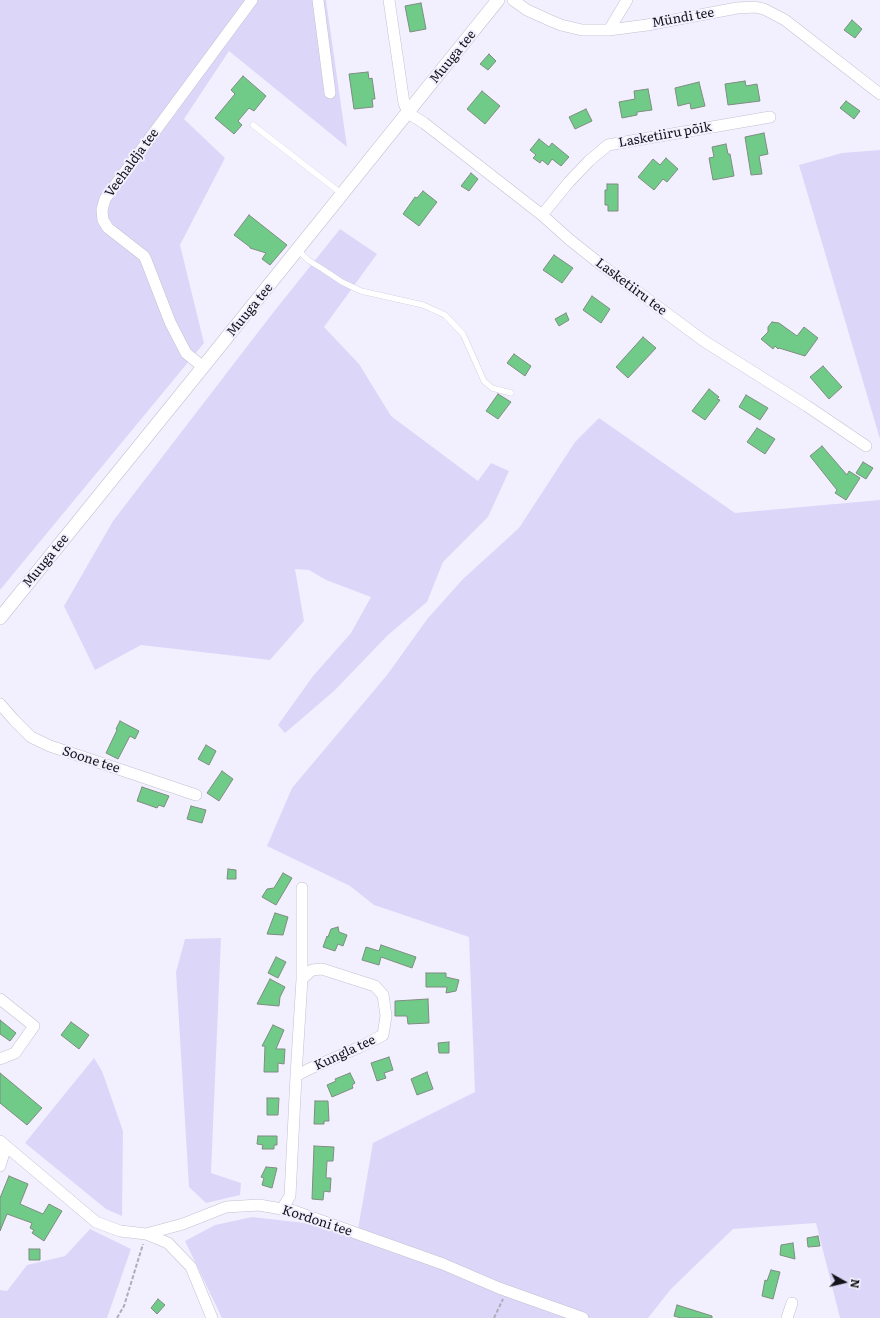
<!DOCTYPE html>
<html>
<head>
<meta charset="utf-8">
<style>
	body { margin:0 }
	#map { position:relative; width:880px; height:1318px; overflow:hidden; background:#f2f0fe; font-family:Literata,serif }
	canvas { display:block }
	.north { position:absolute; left:824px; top:1262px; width:40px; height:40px; -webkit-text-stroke:3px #f2f0fe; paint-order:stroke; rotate:98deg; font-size:11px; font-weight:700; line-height:16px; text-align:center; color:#141319 }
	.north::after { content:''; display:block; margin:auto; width:14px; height:18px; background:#141319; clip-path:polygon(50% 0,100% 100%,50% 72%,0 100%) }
</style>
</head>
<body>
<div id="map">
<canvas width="880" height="1318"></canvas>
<div class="north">N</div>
</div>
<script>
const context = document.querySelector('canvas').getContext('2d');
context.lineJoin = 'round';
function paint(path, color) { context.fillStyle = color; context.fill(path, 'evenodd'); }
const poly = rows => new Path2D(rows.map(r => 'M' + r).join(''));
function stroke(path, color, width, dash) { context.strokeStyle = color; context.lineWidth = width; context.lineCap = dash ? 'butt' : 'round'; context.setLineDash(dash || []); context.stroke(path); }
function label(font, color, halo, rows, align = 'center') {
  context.font = font + ' Literata,serif'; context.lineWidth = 4; context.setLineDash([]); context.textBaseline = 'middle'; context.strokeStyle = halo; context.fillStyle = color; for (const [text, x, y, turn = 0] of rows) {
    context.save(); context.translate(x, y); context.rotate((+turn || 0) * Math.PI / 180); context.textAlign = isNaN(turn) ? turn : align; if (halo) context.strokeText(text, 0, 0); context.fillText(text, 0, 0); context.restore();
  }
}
paint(poly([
	[0,0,326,0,347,147,229,51,184,119,225,158,180,245,204,343,0,590],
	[880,150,880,439,799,165,842,153],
	[340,229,377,254,324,327,359,364,391,416,478,481,491,463,509,471,488,517,443,562,427,602,388,635,334,691,285,733,278,725,313,676,351,633,371,597,326,580,309,570,295,569,304,621,270,660,141,645,95,670,64,606,113,521,272,314],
	[599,418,735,513,880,500,880,1318,840,1318,816,1223,733,1229,671,1289,648,1318,222,1318,185,1241,215,1225,252,1217,358,1229,373,1143,475,1092,469,937,374,905,350,886,267,846,292,788,387,675,428,618,463,579,519,528,575,442],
	[221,938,211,1173,241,1183,240,1195,206,1203,189,1187,176,972,185,939],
	[94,1058,102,1071,123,1131,122,1216,106,1209,25,1143],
	[90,1229,131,1249,107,1318,0,1318,0,1290,7,1291,27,1265,65,1256]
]), '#dcd7f9');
const building = poly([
	[421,3,426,29,410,32,405,6,421,3],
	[852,20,862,29,855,38,844,30,852,20],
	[489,54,496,61,488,70,480,64,489,54],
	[368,72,369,79,372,78,375,99,372,99,373,107,354,109,349,74,368,72],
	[243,76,266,96,254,111,249,108,238,121,242,125,234,134,215,118,235,94,231,90,243,76],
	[745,81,746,86,757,84,760,101,728,105,725,84,745,81],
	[699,82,705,106,691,109,690,103,678,106,675,88,699,82],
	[648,89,652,110,637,112,637,115,622,118,619,102,635,99,634,91,648,89],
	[482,91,500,106,485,124,467,109,482,91],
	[846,101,860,111,854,119,840,108,846,101],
	[586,109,592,121,575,129,569,117,586,109],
	[764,133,768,154,759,156,762,174,751,175,745,137,764,133],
	[539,139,549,147,552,143,569,157,561,166,552,159,548,165,542,160,540,163,533,158,536,155,530,150,539,139],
	[726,144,728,154,730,154,734,176,713,180,709,158,714,157,712,147,726,144],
	[666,158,678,169,667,182,663,179,654,190,638,177,653,159,660,165,666,158],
	[471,173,478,179,469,191,461,186,471,173],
	[607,184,618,184,618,211,608,211,608,205,605,205,605,190,607,190,607,184],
	[423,191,437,202,419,226,403,214,415,197,417,198,423,191],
	[249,215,287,245,270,265,262,259,266,253,250,248,250,247,234,235,249,215],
	[554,255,573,268,562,283,543,270,554,255],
	[592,296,610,309,601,323,583,310,592,296],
	[566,313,569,320,559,326,555,319,566,313],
	[772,322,779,323,797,336,804,327,818,338,805,356,779,348,778,349,775,346,773,349,761,339,768,332,768,327,772,322],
	[643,337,656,348,628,378,616,367,643,337],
	[514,354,531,366,525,376,507,363,514,354],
	[823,366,842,387,829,399,810,377,823,366],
	[709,389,719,397,717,399,720,400,705,420,692,411,709,389],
	[498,394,511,402,498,419,486,411,498,394],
	[746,395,768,408,760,420,739,407,746,395],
	[757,428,775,439,765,454,747,442,757,428],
	[822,446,847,475,849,471,860,478,846,500,835,493,837,490,810,456,822,446],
	[863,462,873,468,866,479,856,473,863,462],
	[120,721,139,731,135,739,130,736,118,759,106,753,117,730,116,729,120,721],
	[206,745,216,751,209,765,198,759,206,745],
	[222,771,233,779,219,801,207,793,222,771],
	[142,787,169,796,164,807,159,805,157,808,137,801,142,787],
	[191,806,206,810,202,823,187,819,191,806],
	[228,869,236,870,236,879,227,879,228,869],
	[283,873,292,878,276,905,262,897,267,889,274,888,283,873],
	[275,913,288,917,283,935,267,934,275,913],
	[338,927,339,932,347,935,343,946,338,944,335,951,323,947,327,936,328,937,331,929,338,927],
	[381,945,416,957,412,968,381,957,379,965,362,960,366,947,379,951,381,945],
	[276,957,286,962,278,978,268,973,276,957],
	[426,973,446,973,446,977,459,980,456,991,446,993,447,987,426,987,426,973],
	[270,979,285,987,280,997,279,1006,257,1004,270,979],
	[428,999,429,1023,408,1024,407,1016,395,1016,395,1001,428,999],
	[0,1020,16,1033,10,1041,0,1034,0,1020],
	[71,1022,89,1035,79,1049,61,1035,71,1022],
	[273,1025,284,1030,276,1049,285,1049,284,1064,278,1063,278,1072,264,1072,265,1046,262,1046,273,1025],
	[449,1042,449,1053,439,1053,438,1043,449,1042],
	[389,1057,393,1070,384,1073,386,1078,377,1081,371,1063,389,1057],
	[427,1072,433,1089,417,1095,411,1079,427,1072],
	[0,1073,42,1108,27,1125,0,1103,0,1073],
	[350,1073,355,1083,352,1085,353,1088,332,1097,327,1085,336,1081,335,1079,350,1073],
	[267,1098,279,1098,278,1115,267,1115,267,1098],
	[315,1101,328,1101,329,1121,324,1121,324,1124,314,1124,315,1101],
	[258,1136,277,1136,277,1145,274,1145,274,1149,262,1149,263,1145,257,1144,258,1136],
	[314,1146,334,1147,333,1161,327,1161,326,1178,331,1178,330,1192,324,1191,323,1200,312,1199,314,1146],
	[266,1167,277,1168,272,1188,262,1185,264,1178,261,1177,266,1167],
	[9,1176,28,1184,20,1204,43,1214,49,1204,62,1211,44,1241,32,1233,34,1230,30,1228,32,1223,7,1214,0,1231,0,1198,9,1176],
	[818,1236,820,1246,808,1247,807,1238,818,1236],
	[793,1243,795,1259,780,1255,781,1245,793,1243],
	[29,1249,40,1249,40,1260,29,1260,29,1249],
	[771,1270,780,1272,773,1299,762,1296,765,1280,767,1281,771,1270],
	[158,1299,165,1305,157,1314,151,1308,158,1299],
	[677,1305,712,1316,712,1318,681,1318,674,1316,677,1305]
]);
paint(building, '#70cb88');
stroke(building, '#7e8c81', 1);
const service = poly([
	[253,125,342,194],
	[298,250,308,260,324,270,342,282,361,291,423,305,445,315,463,334,484,381,492,388,511,393]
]);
const minor = poly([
	[318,0,330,93],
	[389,0,404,103,408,113,424,123,542,215,570,240,604,267,704,341,807,406,866,446],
	[513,0,527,10,549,20,561,25,582,30,609,30,647,25,737,8,755,7,764,9,785,20,880,94],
	[609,30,627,0],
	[542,215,569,182,589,161,608,145,770,117],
	[203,367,186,353,170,322,146,260,144,256,108,228,103,220,102,210,105,199,252,0],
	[0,704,14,720,31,737,50,746,196,795],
	[302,979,302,888],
	[0,999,34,1026,15,1053,0,1059],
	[0,1141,96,1222,120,1231,146,1234,183,1224,226,1207,259,1205,282,1209,291,1210,443,1264,499,1288,583,1318],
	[0,1166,6,1146],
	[282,1209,290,1196,296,1076,302,979,312,970,322,969,375,986,383,995,386,1016,383,1035,360,1047,309,1069,296,1076],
	[146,1234,168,1243,191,1267,212,1318],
	[787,1318,792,1303]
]);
const tertiary = poly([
	[0,618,203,367,498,0]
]);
stroke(service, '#c3c0d1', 6);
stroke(minor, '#c3c0d1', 12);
stroke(tertiary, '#c3c0d1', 14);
stroke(poly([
	[117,1318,124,1306,143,1244],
	[494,1318,503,1299]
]), '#afadb9', 2, [4, 2]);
stroke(service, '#fff', 5.5);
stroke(minor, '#fff', 11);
stroke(tertiary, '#fff', 13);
label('13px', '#141319', '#f2f0fe', [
	["Mündi tee",683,18,-10],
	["Muuga tee",453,57,-51],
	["Lasketiiru põik",665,135,-10],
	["Veehaldja tee",132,163,-54],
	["Lasketiiru tee",631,287,37],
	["Muuga tee",250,310,-51],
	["Muuga tee",46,561,-51],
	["Soone tee",91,760,18],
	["Kungla tee",345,1053,-25],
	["Kordoni tee",317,1221,18]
]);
</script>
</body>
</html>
